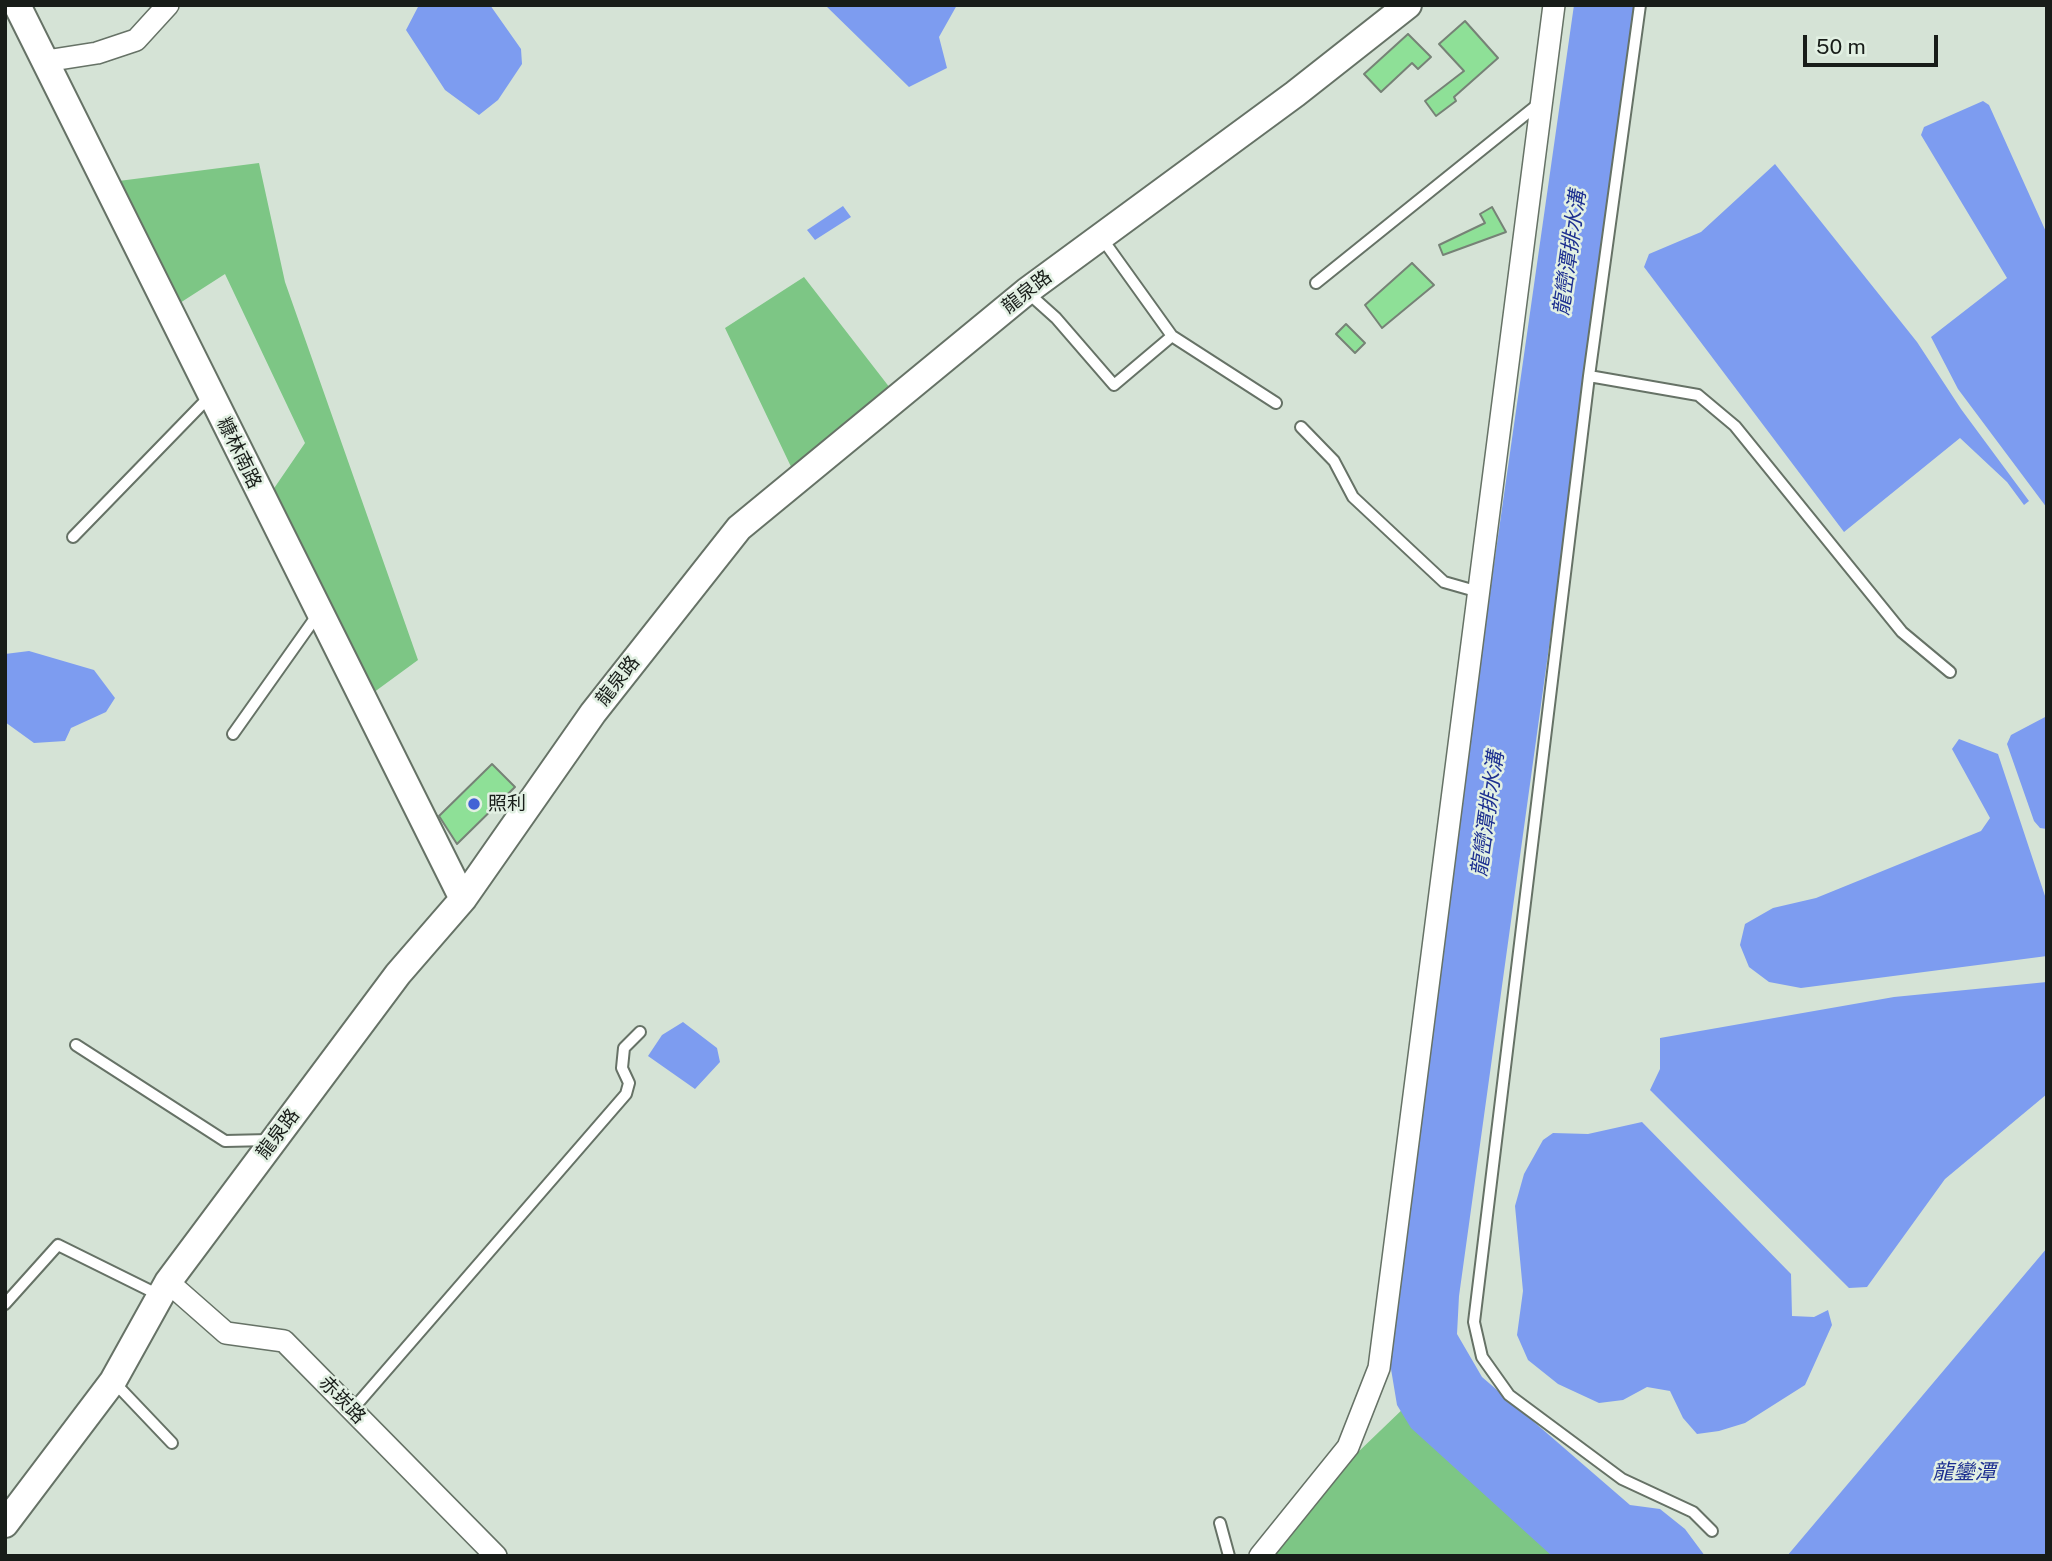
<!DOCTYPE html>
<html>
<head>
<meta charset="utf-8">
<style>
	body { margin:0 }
	#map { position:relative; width:2052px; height:1561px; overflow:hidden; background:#d5e3d6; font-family:"Public Sans",sans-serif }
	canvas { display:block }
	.frame { position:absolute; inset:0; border:7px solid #181d19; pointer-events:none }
	.scale { position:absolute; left:1803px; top:35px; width:135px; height:32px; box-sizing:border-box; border:4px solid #181d19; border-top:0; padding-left:9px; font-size:21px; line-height:24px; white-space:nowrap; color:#181d19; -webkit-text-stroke:5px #e2f0e3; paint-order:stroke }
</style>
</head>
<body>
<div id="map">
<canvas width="2052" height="1561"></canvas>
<div class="frame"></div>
<div class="scale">50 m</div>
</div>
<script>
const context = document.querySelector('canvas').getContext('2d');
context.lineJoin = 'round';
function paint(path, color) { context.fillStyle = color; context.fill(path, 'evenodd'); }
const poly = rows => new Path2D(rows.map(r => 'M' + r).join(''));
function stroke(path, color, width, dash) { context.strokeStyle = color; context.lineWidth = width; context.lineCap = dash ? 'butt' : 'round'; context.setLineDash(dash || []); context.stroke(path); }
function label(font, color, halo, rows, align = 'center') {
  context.font = font + ' "Public Sans","Noto Sans TC",sans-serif'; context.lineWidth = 5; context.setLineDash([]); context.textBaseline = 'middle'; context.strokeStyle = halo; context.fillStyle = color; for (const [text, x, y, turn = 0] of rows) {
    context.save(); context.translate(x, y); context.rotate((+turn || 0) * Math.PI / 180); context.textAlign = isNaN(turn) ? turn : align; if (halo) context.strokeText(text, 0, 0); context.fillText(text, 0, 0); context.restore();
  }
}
paint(poly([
	[259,163,285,282,418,660,362,701,264,503,305,443,225,274,169,310,103,183],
	[804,277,890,388,794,473,725,328],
	[1407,1405,1568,1556,1250,1556]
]), '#7dc685');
paint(poly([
	[419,5,490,5,521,49,522,64,498,100,479,115,445,90,406,30],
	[825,5,957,5,939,37,947,68,909,87],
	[1574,5,1638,5,1459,1296,1457,1334,1482,1377,1630,1505,1660,1509,1685,1529,1705,1556,1552,1556,1411,1428,1397,1405,1388,1351,1393,1271],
	[1983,101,1989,105,2047,234,2047,508,1958,389,1931,337,2007,278,1921,135,1924,127],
	[1775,164,1917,342,1961,409,2029,501,2024,505,2007,482,1960,438,1844,532,1644,267,1649,254,1701,232],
	[843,206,851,217,815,240,807,230],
	[29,651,94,670,115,698,106,712,71,728,65,741,34,743,5,722,5,654],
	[2047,716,2047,829,2040,828,2034,821,2007,744,2011,735],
	[1959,739,1998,754,2047,902,2047,956,1801,988,1769,982,1749,967,1740,945,1745,924,1773,908,1816,898,1981,831,1990,818,1952,749],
	[2047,982,2047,1094,1945,1179,1867,1287,1849,1288,1650,1090,1660,1069,1660,1038,1894,997],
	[683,1022,717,1048,720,1062,695,1089,648,1056,662,1035],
	[1642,1122,1791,1274,1792,1316,1814,1317,1828,1310,1832,1325,1805,1385,1745,1423,1719,1431,1697,1434,1683,1418,1670,1391,1647,1387,1623,1400,1599,1403,1558,1384,1528,1360,1517,1335,1523,1291,1515,1206,1524,1174,1543,1140,1553,1133,1588,1134],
	[2047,1248,2047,1556,1787,1556]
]), '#7d9cf0');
const building = poly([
	[1465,21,1498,58,1454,97,1456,101,1436,116,1425,101,1464,71,1439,44,1465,21],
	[1408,34,1431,57,1418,69,1412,63,1381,92,1364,74,1408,34],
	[1492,207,1506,232,1443,255,1439,245,1485,223,1480,214,1492,207],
	[1412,263,1434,285,1382,328,1365,305,1412,263],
	[1346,324,1365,343,1355,353,1336,334,1346,324],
	[492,764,515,787,457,844,439,816,492,764]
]);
paint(building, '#8ee097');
stroke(building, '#768276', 2);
const service = poly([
	[1640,5,1589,376,1474,1322,1482,1357,1509,1395,1622,1479,1693,1512,1712,1531],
	[1101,237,1172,336,1276,403],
	[1316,283,1541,102],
	[1027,292,1056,318,1114,385,1172,336],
	[1589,376,1698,395,1735,426,1902,632,1950,672],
	[1301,427,1334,461,1353,497,1444,582,1479,592],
	[73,537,211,395],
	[233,734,318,614],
	[76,1045,225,1141,269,1140],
	[5,1304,58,1245,159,1295],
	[113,1381,172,1443],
	[352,1410,626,1094,629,1083,622,1068,624,1048,640,1032],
	[1220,1523,1229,1556]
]);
const minor = poly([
	[46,61,97,53,136,40,168,5],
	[168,1282,226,1333,284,1341,496,1556],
	[1260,1556,1348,1447,1379,1368,1554,5]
]);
const tertiary = poly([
	[17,5,463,899],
	[5,1524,113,1381,168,1282,398,974,463,899,593,713,739,528,1027,291,1295,94,1408,5]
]);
stroke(service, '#667266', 14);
stroke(minor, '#667266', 24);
stroke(tertiary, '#667266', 30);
stroke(service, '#fff', 10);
stroke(minor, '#fff', 21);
stroke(tertiary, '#fff', 26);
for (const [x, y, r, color] of [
	[474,804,7,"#4262d5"]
]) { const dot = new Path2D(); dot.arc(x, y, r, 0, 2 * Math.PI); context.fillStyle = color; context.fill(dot); stroke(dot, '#e2f0e3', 2.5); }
label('19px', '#181d19', '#e2f0e3', [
	["龍泉路",1027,292,-38],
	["糠林南路",239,453,64],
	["龍泉路",618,681,-52],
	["龍泉路",278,1134,-53],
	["赤崁路",342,1400,46]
]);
label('19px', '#181d19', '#e2f0e3', [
	["照利",488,804]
], 'left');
label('italic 21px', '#1d3090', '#e2f0e3', [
	["龍巒潭排水溝",1570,253,-82],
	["龍巒潭排水溝",1488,814,-82],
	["龍鑾潭",1964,1473]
]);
</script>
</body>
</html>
